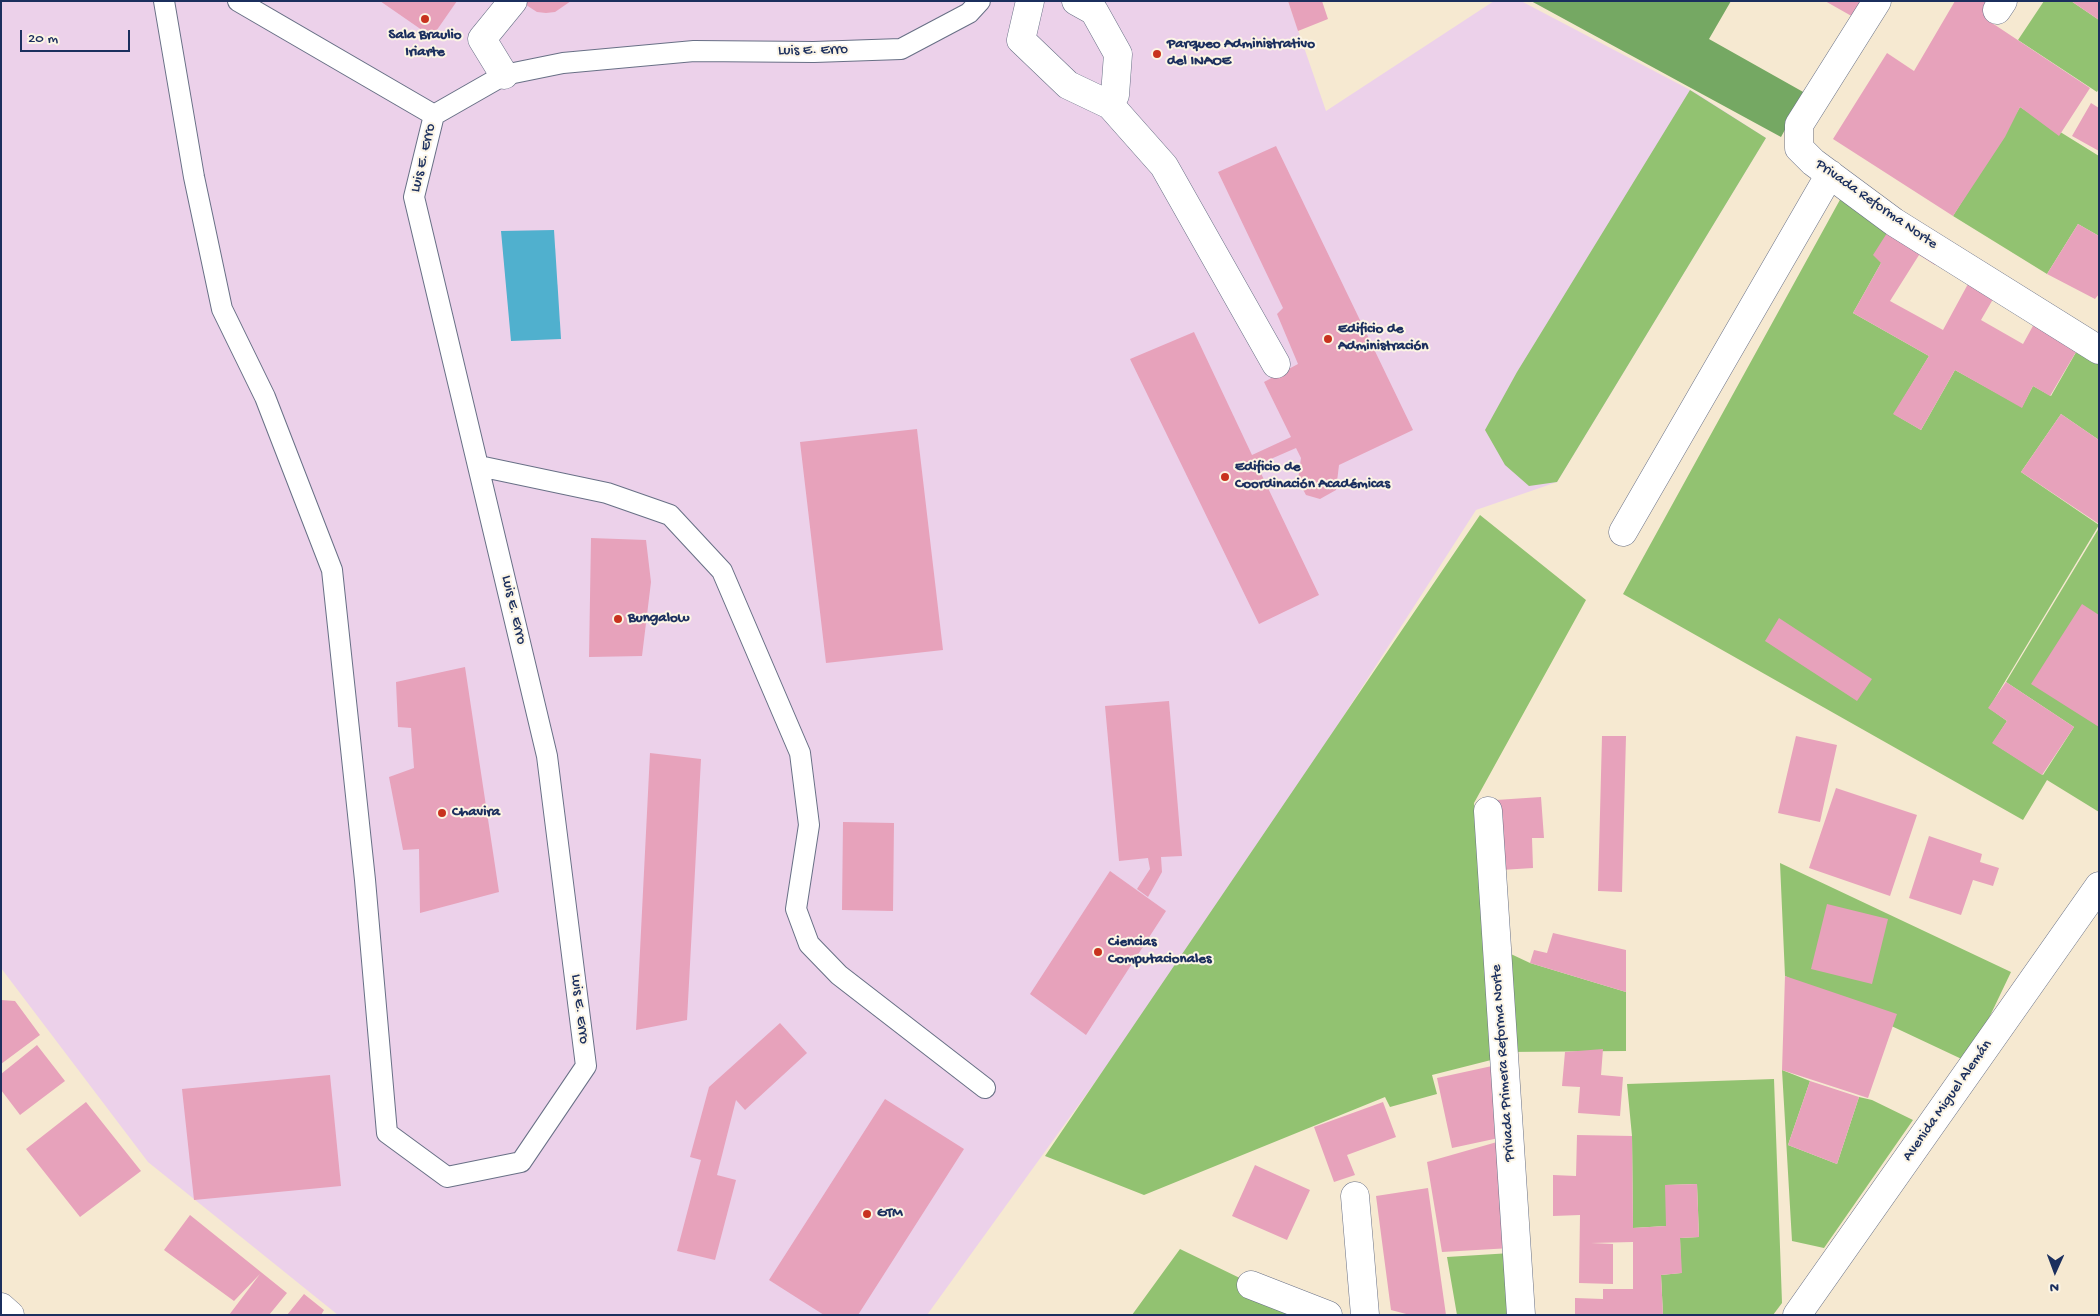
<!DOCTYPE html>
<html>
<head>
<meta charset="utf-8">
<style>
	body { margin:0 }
	#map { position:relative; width:2100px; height:1316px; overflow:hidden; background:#f6e9d1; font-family:"Gochi Hand",sans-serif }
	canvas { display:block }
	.frame { position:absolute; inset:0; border:2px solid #1b2f5e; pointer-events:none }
	.north { position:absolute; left:2030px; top:1246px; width:50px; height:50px; -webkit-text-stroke:4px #fcf5e5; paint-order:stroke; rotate:182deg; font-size:14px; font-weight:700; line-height:20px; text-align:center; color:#1b2f5e }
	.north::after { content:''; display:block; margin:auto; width:18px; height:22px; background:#1b2f5e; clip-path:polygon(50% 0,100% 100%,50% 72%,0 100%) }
	.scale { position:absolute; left:20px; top:30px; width:110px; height:22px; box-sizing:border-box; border:2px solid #1b2f5e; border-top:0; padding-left:6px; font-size:15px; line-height:18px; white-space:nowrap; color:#1b2f5e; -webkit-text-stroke:4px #fcf5e5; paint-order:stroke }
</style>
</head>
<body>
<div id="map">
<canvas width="2100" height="1316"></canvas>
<div class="frame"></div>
<div class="north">N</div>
<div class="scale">20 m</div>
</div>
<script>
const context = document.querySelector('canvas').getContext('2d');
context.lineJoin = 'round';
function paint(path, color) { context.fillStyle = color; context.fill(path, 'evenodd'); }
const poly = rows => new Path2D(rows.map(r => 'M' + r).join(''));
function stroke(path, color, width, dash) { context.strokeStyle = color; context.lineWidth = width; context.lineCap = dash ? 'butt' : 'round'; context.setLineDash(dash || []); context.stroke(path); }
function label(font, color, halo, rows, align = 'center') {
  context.font = font + ' "Gochi Hand",sans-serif'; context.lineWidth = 4; context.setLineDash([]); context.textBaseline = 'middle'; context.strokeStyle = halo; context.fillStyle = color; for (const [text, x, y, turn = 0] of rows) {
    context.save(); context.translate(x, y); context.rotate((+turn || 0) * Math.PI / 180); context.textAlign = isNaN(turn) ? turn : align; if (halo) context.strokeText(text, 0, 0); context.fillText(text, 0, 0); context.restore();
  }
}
paint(poly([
	[1,1,1288,1,1326,111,1494,1,1521,1,1696,93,1766,138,1557,482,1476,510,1215,916,927,1315,338,1315,148,1162,1,968]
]), '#ecd1ea');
paint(poly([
	[2044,1,2071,1,2099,20,2099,88,2097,92,2018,40],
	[1690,90,1766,138,1557,482,1529,486,1505,465,1485,430,1517,372],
	[2020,107,2099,156,2099,236,2078,224,2047,274,1953,216],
	[1847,187,1894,222,1881,263,1853,313,1929,356,1894,414,1921,430,1955,370,2022,407,2033,386,2051,396,2083,340,2099,350,2099,440,2061,414,2021,472,2099,525,1989,708,2007,721,1993,743,2043,775,2074,727,2006,682,2099,528,2099,812,2047,780,2023,820,1623,594],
	[1480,515,1586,600,1474,803,1499,1058,1432,1075,1437,1094,1390,1107,1385,1097,1144,1195,1045,1156],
	[1780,863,2011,972,1968,1062,1785,976],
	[1496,947,1530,963,1626,992,1626,1051,1506,1052],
	[1782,1070,1810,1081,1788,1145,1837,1164,1859,1097,1872,1100,1913,1120,1824,1248,1792,1241],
	[1774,1079,1782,1303,1773,1315,1663,1315,1661,1275,1681,1273,1680,1238,1699,1237,1697,1184,1666,1185,1666,1226,1633,1228,1632,1136,1627,1084],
	[1180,1249,1316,1315,1132,1315],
	[1511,1253,1515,1315,1457,1315,1447,1257]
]), '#92c271');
paint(poly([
	[1531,1,1731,1,1709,39,1805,93,1781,137]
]), '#75a863');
paint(poly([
	[554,230,561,339,511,341,501,231]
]), '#50b0ce');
paint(poly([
	[380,1,457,1,432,37],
	[520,1,571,1,555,12,546,13,537,12],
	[1288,1,1322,1,1328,19,1298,31],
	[1825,1,1866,1,1855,18],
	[1955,1,2003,1,1991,6,1986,19,2090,88,2059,136,2020,107,2005,137,1953,216,1833,139,1887,53,1914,71],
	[2071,1,2099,1,2099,20],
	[2091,103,2099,108,2099,151,2072,136],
	[1276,146,1413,430,1339,465,1336,490,1320,499,1306,495,1298,480,1301,458,1296,448,1257,465,1319,595,1259,624,1130,359,1194,332,1252,455,1291,437,1264,382,1298,364,1277,314,1283,308,1218,172],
	[1894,222,1943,251,1935,265,1919,255,1890,301,1943,330,1975,271,2000,287,1981,320,2023,344,2039,315,2083,340,2050,396,2033,386,2022,408,1955,370,1921,430,1893,414,1929,356,1853,313,1881,263,1873,255],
	[2078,224,2099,236,2099,294,2095,299,2047,274],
	[2061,414,2099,440,2099,524,2021,472],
	[917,429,943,650,826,663,800,442],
	[591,538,646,540,651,582,642,656,589,657],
	[2082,604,2099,615,2099,727,2031,684],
	[1779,618,1872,679,1857,701,1765,641],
	[465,667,499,892,420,913,419,849,403,850,389,777,414,768,411,728,398,727,396,682],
	[2006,682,2074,727,2042,775,1992,743,2007,721,1988,708],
	[1169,701,1182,856,1161,857,1162,872,1148,897,1137,889,1150,869,1148,858,1119,861,1105,706],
	[1602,736,1626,736,1622,892,1598,891],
	[1796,736,1837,745,1820,822,1778,813],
	[650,753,701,759,687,1020,636,1030],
	[1836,788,1917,815,1890,896,1809,868],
	[1541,797,1544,838,1532,838,1533,868,1501,870,1496,800],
	[843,822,894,823,893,911,842,910],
	[1929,836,1982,854,1980,862,1999,868,1993,886,1973,880,1961,915,1909,898],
	[1110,871,1166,911,1086,1035,1030,994],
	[1827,904,1888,919,1872,984,1811,969],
	[1553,933,1626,950,1626,992,1530,963,1534,950,1547,953],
	[1785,976,1897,1014,1868,1098,1782,1070],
	[1,1000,15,1001,40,1035,1,1064],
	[780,1023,807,1053,745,1110,736,1100,717,1175,736,1180,715,1260,677,1251,701,1160,690,1157,709,1087],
	[37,1045,65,1081,20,1115,1,1090,1,1074],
	[1603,1049,1601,1075,1623,1077,1620,1116,1578,1113,1580,1087,1562,1086,1565,1052],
	[1492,1066,1508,1136,1452,1148,1437,1078],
	[330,1075,341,1186,194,1200,182,1089],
	[1810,1081,1859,1097,1837,1164,1788,1145],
	[885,1099,964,1149,858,1315,824,1315,769,1280],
	[86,1102,141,1171,80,1217,26,1149],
	[1383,1102,1396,1137,1347,1155,1355,1175,1334,1182,1314,1127],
	[1577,1135,1632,1136,1633,1228,1666,1226,1665,1185,1697,1184,1699,1237,1680,1238,1682,1273,1661,1275,1663,1315,1575,1315,1575,1298,1603,1299,1603,1289,1633,1289,1633,1242,1591,1243,1613,1244,1613,1284,1579,1283,1580,1215,1553,1216,1553,1175,1576,1176],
	[1504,1140,1511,1248,1442,1252,1427,1162],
	[1255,1165,1310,1190,1287,1240,1232,1216],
	[1428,1188,1446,1315,1410,1315,1391,1310,1376,1196],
	[190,1215,287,1293,269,1315,229,1315,260,1274,234,1301,164,1250],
	[304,1294,324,1310,321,1315,287,1315]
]), '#e7a2bb');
const service = poly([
	[164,1,194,177,222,309,265,397,332,570,365,880,387,1133,447,1177,521,1162,586,1066,547,756,414,197,434,115,504,75,563,63,694,51,814,52,901,49,969,13,980,1],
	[238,1,434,115],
	[479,466,607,493,670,515,722,571,800,753,809,825,796,909,809,944,839,975,985,1088]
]);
const pedestrian = poly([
	[1030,1,1021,40,1068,85,1110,105,1164,166,1276,364],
	[1076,1,1094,11,1118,54,1115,95,1110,105],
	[504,75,482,39,513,1]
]);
const minor = poly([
	[1877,1,1799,125,1799,148,1813,162,1894,222,2099,350],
	[1997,10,2003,1],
	[1623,532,1830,174],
	[1488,811,1521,1315],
	[1355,1196,1365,1315],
	[1251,1285,1328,1315],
	[1,1307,10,1315]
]);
const secondary = poly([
	[1797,1315,2099,886]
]);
stroke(service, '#687086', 22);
stroke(pedestrian, '#687086', 29);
stroke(minor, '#687086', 29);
stroke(secondary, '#687086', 29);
stroke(service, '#fff', 20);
stroke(pedestrian, '#fff', 28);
stroke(minor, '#fff', 28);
stroke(secondary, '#fff', 28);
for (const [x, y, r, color] of [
	[425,19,5,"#c8321e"],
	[1157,54,5,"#c8321e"],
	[1328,339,5,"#c8321e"],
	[1225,477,5,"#c8321e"],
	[618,619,5,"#c8321e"],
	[442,813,5,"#c8321e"],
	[1098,952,5,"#c8321e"],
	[867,1214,5,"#c8321e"]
]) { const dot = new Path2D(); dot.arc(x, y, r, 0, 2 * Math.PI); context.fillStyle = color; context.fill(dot); stroke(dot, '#fcf5e5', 2); }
label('bold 15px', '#1b2f5e', '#fcf5e5', [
	["Sala Braulio",425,36,"center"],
	["Iriarte",425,53,"center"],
	["Parqueo Administrativo",1167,45],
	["del INAOE",1167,62],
	["Edificio de",1338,330],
	["Administración",1338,347],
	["Edificio de",1235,468],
	["Coordinación Académicas",1235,485],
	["Bungalow",628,619],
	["Chavira",452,813],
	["Ciencias",1108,943],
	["Computacionales",1108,960],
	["GTM",877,1214]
], 'left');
label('15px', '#1b2f5e', '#fcf5e5', [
	["Luis E. Erro",813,51,-1],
	["Luis E. Erro",424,158,-77],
	["Privada Reforma Norte",1876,205,35],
	["Luis E. Erro",513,610,77],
	["Luis E. Erro",579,1009,83],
	["Privada Primera Reforma Norte",1504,1063,-94],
	["Avenida Miguel Alemán",1948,1101,-55]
]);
</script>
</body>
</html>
